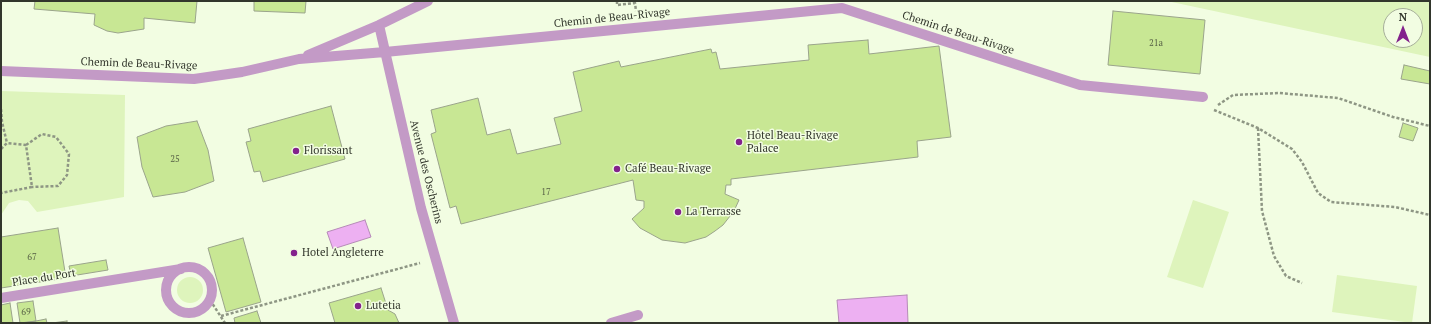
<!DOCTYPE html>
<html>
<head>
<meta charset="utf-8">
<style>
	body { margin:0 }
	#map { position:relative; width:1431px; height:324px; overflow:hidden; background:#f2fde2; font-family:"PT Serif",serif }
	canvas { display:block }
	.frame { position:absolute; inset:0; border:2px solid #32362c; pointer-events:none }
	.north { position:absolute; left:1383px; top:8px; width:40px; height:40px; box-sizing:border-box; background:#f2fde2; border:1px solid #a5ad99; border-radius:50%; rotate:0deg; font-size:11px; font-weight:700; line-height:16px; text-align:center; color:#32362c }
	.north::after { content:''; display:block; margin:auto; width:14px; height:18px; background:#83228c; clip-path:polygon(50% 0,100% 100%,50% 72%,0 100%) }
</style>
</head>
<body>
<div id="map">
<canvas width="1431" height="324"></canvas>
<div class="frame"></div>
<div class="north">N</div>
</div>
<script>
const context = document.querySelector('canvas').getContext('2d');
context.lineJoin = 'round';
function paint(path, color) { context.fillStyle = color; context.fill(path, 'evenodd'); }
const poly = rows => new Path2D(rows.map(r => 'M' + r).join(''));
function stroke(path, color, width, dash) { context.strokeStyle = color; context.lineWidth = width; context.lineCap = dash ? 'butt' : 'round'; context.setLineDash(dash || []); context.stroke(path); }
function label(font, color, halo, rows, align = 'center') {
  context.font = font + ' "PT Serif",serif'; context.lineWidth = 3; context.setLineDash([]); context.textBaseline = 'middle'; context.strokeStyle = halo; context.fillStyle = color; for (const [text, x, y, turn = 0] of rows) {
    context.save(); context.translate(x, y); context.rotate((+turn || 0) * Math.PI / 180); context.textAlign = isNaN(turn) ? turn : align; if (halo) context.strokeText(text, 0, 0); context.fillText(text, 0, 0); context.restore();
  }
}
paint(poly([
	[1167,1,1430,1,1430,57],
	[1391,16,1415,16,1415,40,1391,40],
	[1,91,125,95,124,197,37,212,28,201,19,200,9,203,1,215],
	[1193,200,1229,212,1203,288,1167,277],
	[1337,275,1417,286,1412,323,1332,312],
	'177 290a13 13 0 1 1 26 0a13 13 0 1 1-26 0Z'
]), '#def4bc');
const water = poly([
	[365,220,371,237,333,249,327,232,365,220],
	[907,295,908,323,839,323,837,300,907,295]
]);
paint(water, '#edb0f2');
stroke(water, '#b58bb7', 1);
const building = poly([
	[35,1,197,1,195,23,144,18,144,29,118,33,107,31,94,25,95,14,34,9,35,1],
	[254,1,306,1,305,13,254,11,254,1],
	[1113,11,1205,20,1200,74,1108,65,1113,11],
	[868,40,869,54,939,46,951,137,917,141,918,157,731,179,731,185,726,185,725,194,739,200,734,211,723,225,715,231,706,237,685,243,662,240,640,228,632,219,644,208,644,201,636,200,633,180,461,224,456,206,450,208,431,134,436,132,431,110,478,98,487,135,510,129,517,154,561,144,554,118,582,111,573,72,619,61,621,67,711,49,712,53,716,52,720,69,809,60,808,45,868,40],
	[1404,65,1430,71,1430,84,1401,79,1404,65],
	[331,106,345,159,263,182,260,171,254,172,246,142,251,141,248,129,331,106],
	[197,121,208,150,214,181,185,192,153,197,142,167,137,137,166,126,197,121],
	[1403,123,1418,128,1413,141,1399,137,1403,123],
	[58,228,66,278,1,288,1,237,58,228],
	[243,238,261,302,226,312,208,248,243,238],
	[106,260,108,270,71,276,69,266,106,260],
	[381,288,388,310,395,314,399,323,335,323,329,303,381,288],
	[33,301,36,321,20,323,17,303,33,301],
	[10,303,13,323,1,323,1,305,10,303],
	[257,311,261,323,235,323,234,318,257,311],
	[46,319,47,323,24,323,36,321,46,319],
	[67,321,67,323,52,323,67,321]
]);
paint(building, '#c8e794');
stroke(building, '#9aa48b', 1);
stroke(poly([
	[617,1,617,5,635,3,636,11],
	[1218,105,1233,95,1279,93,1338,98,1393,117,1430,126],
	[1,109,2,122,7,143],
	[1214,110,1258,128,1292,149,1302,162,1318,193,1331,202,1395,207,1430,215],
	[1258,128,1262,211,1274,256,1286,276,1302,283],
	[26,145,42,134,56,137,69,154,67,175,58,186,32,187],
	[1,149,7,143,26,145,32,187,1,193],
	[210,300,225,323],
	[221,316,420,263]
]), '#8e9684', 2.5, [3, 2]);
stroke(poly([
	[385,52,842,8,1080,85,1203,97],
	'166 290a23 23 0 1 1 46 0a23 23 0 1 1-46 0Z',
	[1,298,181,269]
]), '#c39ac6', 10);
stroke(poly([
	[379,25,421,208,454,323],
	[308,55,379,25,428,1],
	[1,71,194,79,242,72,299,59,385,52],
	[611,323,638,315]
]), '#c39ac6', 10);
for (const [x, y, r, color] of [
	[739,142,4,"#83228c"],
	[296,151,4,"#83228c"],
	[617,169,4,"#83228c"],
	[678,212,4,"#83228c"],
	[294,253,4,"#83228c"],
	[358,306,4,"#83228c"]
]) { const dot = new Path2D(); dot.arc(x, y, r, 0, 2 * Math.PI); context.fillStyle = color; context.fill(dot); stroke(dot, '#f2fde2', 1.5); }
label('9px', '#586246', null, [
	["21a",1156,43],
	["25",175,159],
	["17",546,192],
	["67",32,257],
	["69",26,312]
]);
label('11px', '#32362c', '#f2fde2', [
	["Chemin de Beau-Rivage",612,18,-6],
	["Chemin de Beau-Rivage",958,33,18],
	["Chemin de Beau-Rivage",139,64,2],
	["Avenue des Oscherins",426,172,76],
	["Place du Port",44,278,-9]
]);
label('11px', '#32362c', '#f2fde2', [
	["Hôtel Beau-Rivage",747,136],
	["Palace",747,149],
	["Florissant",304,151],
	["Café Beau-Rivage",625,169],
	["La Terrasse",686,212],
	["Hotel Angleterre",302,253],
	["Lutetia",366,306]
], 'left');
</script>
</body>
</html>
